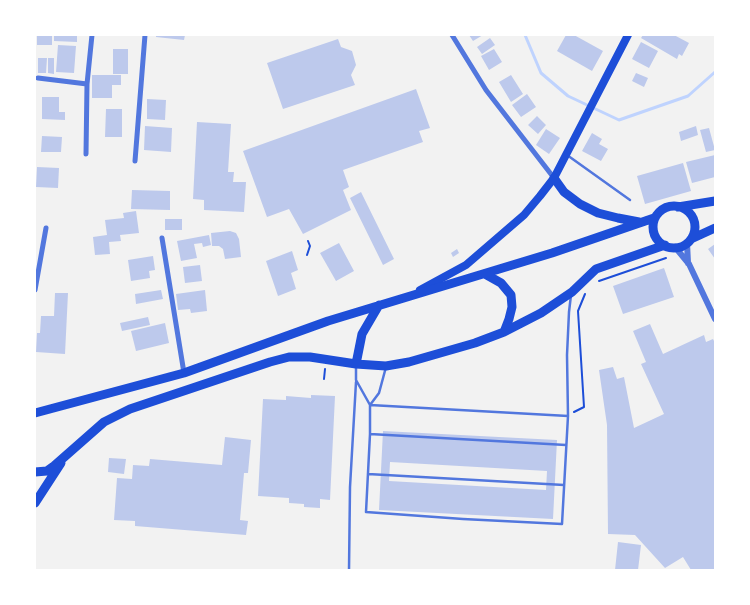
<!DOCTYPE html>
<html>
<head>
<meta charset="utf-8">
<style>
	body { margin:0 }
	#map { position:relative; width:750px; height:605px; overflow:hidden; background:#f2f2f2; font-family:Manrope,sans-serif }
	canvas { display:block }
	.frame { position:absolute; inset:0; border:36px solid #fff; pointer-events:none }
</style>
</head>
<body>
<div id="map">
<canvas width="750" height="605"></canvas>
<div class="frame"></div>
</div>
<script>
const context = document.querySelector('canvas').getContext('2d');
context.lineJoin = 'round';
const poly = rows => new Path2D(rows.map(r => 'M' + r).join(''));
function stroke(path, color, width, dash) { context.strokeStyle = color; context.lineWidth = width; context.lineCap = dash ? 'butt' : 'round'; context.setLineDash(dash || []); context.stroke(path); }
function paint(path, color) { context.fillStyle = color; context.fill(path, 'evenodd'); }
stroke(poly([
	[525,35,541,73,568,96,619,120,688,96,715,72]
]), '#bfd3fe', 3);
paint(poly([
	[37,35,52,35,52,45,37,45],
	[54,35,77,35,77,42,54,41],
	[156,35,185,35,184,40,156,37],
	[469,35,483,35,473,41],
	[566,35,574,35,603,51,592,71,557,51],
	[643,35,674,35,689,43,682,56,679,54,677,59,641,38],
	[490,38,495,45,482,54,477,47],
	[338,39,341,47,352,51,356,65,351,75,355,85,283,109,267,63],
	[641,42,658,51,649,68,632,59],
	[58,45,76,46,74,73,56,72],
	[113,49,128,49,128,74,113,74],
	[494,49,502,62,489,70,481,56],
	[38,58,47,58,46,73,38,73],
	[48,58,54,58,54,74,48,73],
	[636,73,648,78,644,87,632,81],
	[92,75,121,75,121,85,112,85,112,98,92,98],
	[511,75,523,94,511,102,499,82],
	[416,89,430,128,419,131,423,142,343,170,349,187,343,190,351,210,303,234,289,209,267,217,243,151],
	[527,94,536,107,521,117,512,105],
	[42,97,59,97,59,112,65,112,65,120,42,119],
	[147,99,166,100,165,120,147,119],
	[106,109,122,109,122,137,105,137],
	[537,116,546,125,538,134,528,125],
	[197,122,231,124,228,172,234,172,233,182,246,182,244,212,204,210,204,200,193,199],
	[145,126,172,128,171,152,144,150],
	[696,126,698,135,681,141,679,132],
	[709,128,715,150,706,152,700,130],
	[546,129,560,138,549,154,536,145],
	[592,133,602,139,599,144,608,149,601,161,582,151],
	[42,136,62,137,61,152,41,152],
	[715,155,715,177,692,183,686,162],
	[683,163,691,191,645,204,637,176],
	[37,167,59,168,58,188,36,187],
	[132,190,170,191,170,210,131,209],
	[361,192,394,259,383,265,350,198],
	[136,211,139,233,120,235,121,241,109,242,110,254,95,255,93,237,107,235,105,220,124,218,123,213],
	[165,219,182,219,182,230,165,230],
	[230,231,236,233,239,239,241,257,225,259,223,249,219,246,212,246,211,233],
	[209,235,211,245,203,247,202,243,194,244,197,258,181,261,177,241],
	[339,243,354,271,336,281,320,253],
	[715,244,715,259,708,249],
	[457,249,459,253,453,257,451,253],
	[292,251,298,270,291,273,296,289,278,296,266,261],
	[153,256,155,270,149,271,150,278,131,281,128,260],
	[200,265,202,281,185,283,183,267],
	[664,268,674,297,623,314,613,286],
	[161,290,163,299,136,304,135,294],
	[205,290,207,311,191,313,190,309,178,310,176,294],
	[55,293,68,293,65,354,36,352,37,333,40,333,41,316,54,316],
	[148,317,150,325,122,331,120,323],
	[165,323,169,343,136,351,131,331],
	[650,324,663,354,704,335,706,342,713,339,715,343,715,570,691,570,683,557,665,568,635,535,608,534,607,425,599,370,613,367,617,379,624,377,634,428,664,414,641,364,646,362,633,331],
	[311,395,335,396,330,500,320,499,320,508,304,507,304,504,289,503,289,498,258,496,263,399,286,400,286,396,311,398],
	[383,431,557,440,553,519,379,510],
	[390,462,547,471,546,490,389,481],
	[225,437,251,440,248,473,244,473,240,520,248,521,246,535,135,526,135,521,114,520,117,478,132,479,133,465,149,466,150,459,222,465],
	[109,458,126,459,124,474,108,472],
	[618,542,641,545,638,570,615,570]
]), '#bdc9ec');
stroke(poly([
	[307,255,310,246,308,241],
	[599,281,666,258],
	[324,379,325,369],
	[574,412,584,407,578,311,585,294]
]), '#1d4ed8', 2);
stroke(poly([
	[567,155,630,200],
	[356,366,356,380,370,405,370,434,366,512,463,519,562,524,568,416,567,355,569,312,571,295],
	[370,405,568,416],
	[370,405,379,393,386,367],
	[370,434,566,445],
	[368,474,564,485],
	[349,570,350,487,356,382]
]), '#5277de', 2.5);
stroke(poly([
	[452,35,486,90,554,178],
	[38,78,87,84],
	[86,154,87,84,92,35],
	[135,161,145,35],
	[162,238,184,373],
	[35,290,46,228]
]), '#5277de', 5);
stroke(poly([
	[687,243,688,263],
	[675,247,689,264,715,319]
]), '#5277de', 6);
stroke(poly([
	[420,290,466,265,524,215,540,196,554,178,628,35]
]), '#1d4ed8', 8);
stroke(poly([
	[554,178,564,192,580,204,598,213,618,218,639,222],
	'653 227a21 21 0 1 1 42 0a21 21 0 1 1-42 0Z',
	[678,207,715,201],
	[691,239,715,228],
	[485,274,501,283,511,295,512,307,509,319,504,332],
	[356,364,362,334,379,305],
	[35,413,184,373,328,321,552,253,654,218],
	[35,472,47,471,54,466,104,422,130,409,270,362,289,357,310,357,356,364,386,366,409,362,475,343,504,332,541,313,572,292,596,269,665,245],
	[35,503,61,463]
]), '#1d4ed8', 9);
</script>
</body>
</html>
